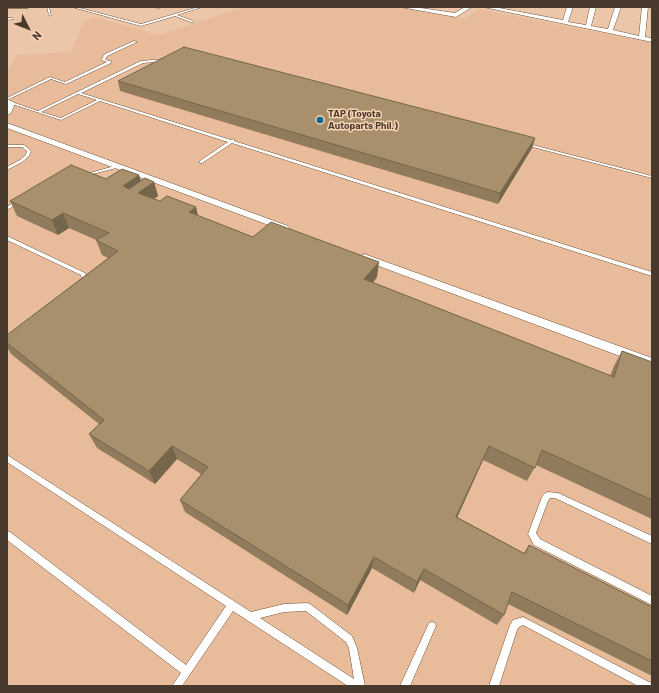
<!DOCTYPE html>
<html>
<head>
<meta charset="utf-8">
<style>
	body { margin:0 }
	#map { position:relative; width:659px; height:693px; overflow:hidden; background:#ecc6a9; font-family:Barlow,sans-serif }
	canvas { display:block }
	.frame { position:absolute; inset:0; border:8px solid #48392d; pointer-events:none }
	.north { position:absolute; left:8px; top:8px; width:40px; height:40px; -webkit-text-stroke:3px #f9d3b5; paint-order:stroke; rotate:132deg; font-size:11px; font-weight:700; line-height:16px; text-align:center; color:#48392d }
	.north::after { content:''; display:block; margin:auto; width:14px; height:18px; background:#48392d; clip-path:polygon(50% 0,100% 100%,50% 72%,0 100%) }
</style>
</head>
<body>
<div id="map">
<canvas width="659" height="693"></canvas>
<div class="frame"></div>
<div class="north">N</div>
</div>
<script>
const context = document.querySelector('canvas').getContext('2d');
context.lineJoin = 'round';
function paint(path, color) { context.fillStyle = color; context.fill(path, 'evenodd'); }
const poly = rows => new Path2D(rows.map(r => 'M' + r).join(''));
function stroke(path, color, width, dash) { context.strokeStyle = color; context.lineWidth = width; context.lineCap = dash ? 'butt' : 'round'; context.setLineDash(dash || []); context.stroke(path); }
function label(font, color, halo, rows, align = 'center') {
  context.font = font + ' Barlow,sans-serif'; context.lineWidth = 3; context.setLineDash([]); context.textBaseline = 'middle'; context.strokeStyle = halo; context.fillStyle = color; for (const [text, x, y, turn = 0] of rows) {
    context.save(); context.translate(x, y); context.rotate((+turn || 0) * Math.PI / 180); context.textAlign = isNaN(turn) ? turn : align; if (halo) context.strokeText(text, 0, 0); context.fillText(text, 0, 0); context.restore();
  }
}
paint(poly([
	[244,7,393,7,466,19,479,9,652,43,652,686,7,686,7,73,16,55,71,52,83,22,95,17,159,35]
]), '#e8bc9a');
const lane = poly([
	[47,7,49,7,51,16,49,15,47,7],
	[72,7,76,7,141,24,198,7,202,7,177,15,193,21,193,23,175,16,141,26,72,7],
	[156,7,162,7,157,9,156,7],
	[7,18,13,18,14,19,7,20,7,18],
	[134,41,137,42,107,56,105,60,111,61,111,63,66,84,51,79,7,100,7,98,50,77,65,82,107,62,101,60,105,54,134,41],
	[164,59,165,59,165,61,143,63,81,93,231,140,234,139,234,141,652,272,652,276,232,143,202,163,200,163,200,161,228,142,100,101,61,120,9,103,12,102,38,111,141,61,164,59],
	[78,94,97,100,61,118,41,112,78,94],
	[525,143,652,176,652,178,525,145,525,143],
	[7,145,24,145,31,151,29,156,22,162,7,170,7,167,20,160,26,155,27,151,22,147,7,147,7,145],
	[118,165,120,165,120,167,85,176,83,175,118,165],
	[16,201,18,201,20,202,7,210,7,207,16,201],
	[7,236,85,273,88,280,84,284,80,284,79,283,82,280,81,275,7,240,7,236],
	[7,455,251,612,284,604,307,603,310,604,352,636,357,648,365,686,348,686,233,611,182,686,172,686,181,673,7,540,7,531,10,532,186,665,226,606,7,462,7,455],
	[306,611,346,642,349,648,354,679,260,618,284,612,306,611],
	[548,492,558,493,652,536,652,544,555,498,550,498,548,501,536,533,540,539,652,596,652,605,534,545,528,534,542,497,545,493,548,492],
	[523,617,651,683,652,686,638,686,523,625,519,627,517,630,499,686,489,686,510,625,513,620,523,617],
	[432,622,435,623,436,626,410,686,400,686,429,623,432,622]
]);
const street = poly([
	[400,7,414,7,455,13,465,7,472,7,456,17,400,7],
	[483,7,494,7,563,20,567,7,573,7,568,22,586,25,590,7,596,7,591,26,608,29,615,7,621,7,613,30,639,36,642,7,648,7,645,37,652,38,652,42,483,7],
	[7,99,15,103,11,113,7,115,7,99],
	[7,123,288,226,290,228,285,231,282,230,7,128,7,123],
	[364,254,652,358,652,368,360,259,359,257,364,254]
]);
stroke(lane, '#725237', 1);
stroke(street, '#725237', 1);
paint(lane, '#fff');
paint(street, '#fff');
paint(poly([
	[7,7,29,7,28,9,7,9],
	[118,81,535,138,532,148,498,204,120,91],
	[139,175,141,181,154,182,158,196,154,199,160,201,196,207,198,216,253,237,377,277,373,283,610,376,614,366,622,351,652,362,652,519,536,465,527,481,483,460,457,517,524,553,529,545,652,607,652,676,508,604,504,615,497,625,420,580,414,593,372,568,347,615,185,512,180,500,201,474,177,459,155,484,97,448,89,434,99,424,11,354,7,347,7,335,108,258,102,255,96,240,69,228,58,235,17,216,10,201,106,179]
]), '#907c5c');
paint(poly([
	[535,138,532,148,498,204,500,193],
	[139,175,143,189,154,182,158,196,142,207,123,186],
	[196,207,199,221,189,212],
	[63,213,69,228,58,235,52,220],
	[379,262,377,277,363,294,364,279],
	[172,446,177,459,155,484,149,471],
	[489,446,483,460,452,529,456,517],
	[374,557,372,568,347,615,348,605],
	[424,569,420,580,414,593,417,582]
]), '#75654b');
const building = poly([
	[184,47,535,138,500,193,118,81,184,47],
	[71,165,106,179,122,169,139,175,123,186,129,189,145,178,154,182,138,193,160,201,167,196,196,207,189,212,253,237,271,222,379,262,364,279,614,377,622,351,652,362,652,500,542,450,535,468,489,446,456,517,525,554,529,545,652,607,652,661,512,592,504,615,424,569,417,582,374,557,348,605,180,500,208,467,172,446,149,471,89,434,104,420,7,343,7,335,118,251,96,240,109,233,63,213,52,220,10,201,71,165]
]);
paint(building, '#a7906b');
stroke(building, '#75654b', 1);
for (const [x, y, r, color] of [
	[320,120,4,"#056393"]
]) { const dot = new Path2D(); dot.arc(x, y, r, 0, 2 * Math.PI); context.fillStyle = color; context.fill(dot); stroke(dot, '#f9d3b5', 1.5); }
label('bold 10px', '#48392d', '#f9d3b5', [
	["TAP (Toyota",328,114],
	["Autoparts Phil.)",328,126]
], 'left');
</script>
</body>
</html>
